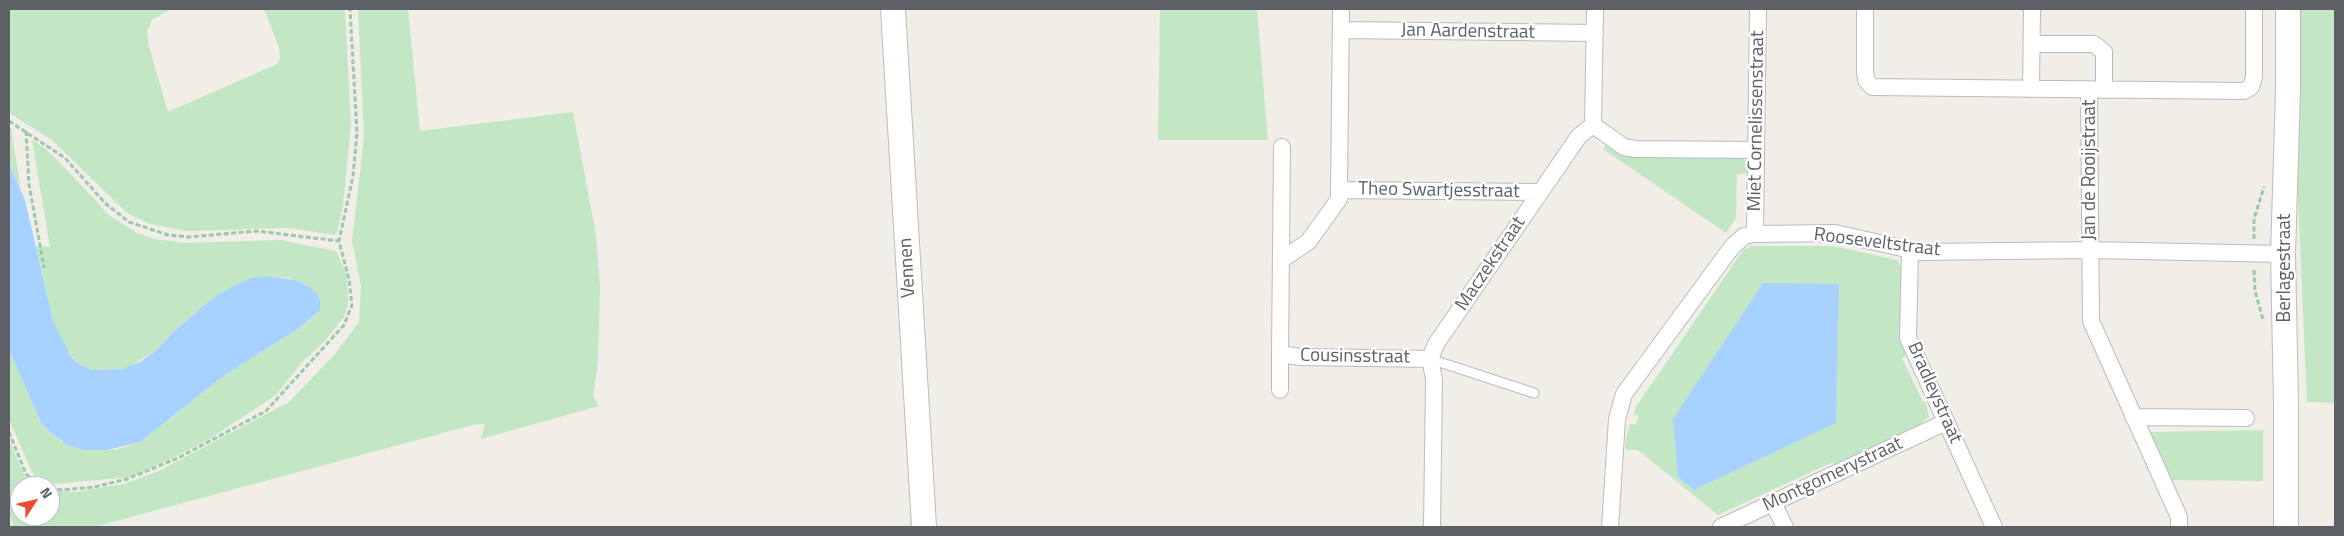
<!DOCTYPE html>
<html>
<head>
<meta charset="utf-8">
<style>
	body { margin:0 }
	#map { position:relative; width:2344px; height:536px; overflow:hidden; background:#f0eee6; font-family:"Titillium Web",sans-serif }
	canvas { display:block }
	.frame { position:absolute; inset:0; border:10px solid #5d6166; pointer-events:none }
	.north { position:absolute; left:10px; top:476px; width:50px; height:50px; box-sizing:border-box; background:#fff; border:1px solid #bec0c2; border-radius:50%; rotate:55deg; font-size:14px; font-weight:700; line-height:20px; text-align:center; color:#5d6166 }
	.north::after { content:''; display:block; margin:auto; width:18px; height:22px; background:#ea4d32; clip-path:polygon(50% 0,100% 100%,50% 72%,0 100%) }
</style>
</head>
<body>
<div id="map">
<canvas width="2344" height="536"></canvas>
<div class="frame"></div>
<div class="north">N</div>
</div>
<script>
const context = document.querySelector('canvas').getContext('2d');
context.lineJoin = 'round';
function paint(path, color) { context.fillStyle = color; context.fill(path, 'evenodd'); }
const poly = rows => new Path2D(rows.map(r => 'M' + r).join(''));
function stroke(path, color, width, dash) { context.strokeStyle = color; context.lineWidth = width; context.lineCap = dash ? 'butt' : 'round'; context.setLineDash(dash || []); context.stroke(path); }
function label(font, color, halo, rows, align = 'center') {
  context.font = font + ' "Titillium Web",sans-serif'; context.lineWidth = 4.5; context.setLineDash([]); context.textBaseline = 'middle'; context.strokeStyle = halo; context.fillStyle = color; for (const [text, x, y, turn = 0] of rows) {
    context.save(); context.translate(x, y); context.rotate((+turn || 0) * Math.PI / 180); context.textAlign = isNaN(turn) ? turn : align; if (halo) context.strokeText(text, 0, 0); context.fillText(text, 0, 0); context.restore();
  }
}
paint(poly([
	[9,9,171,9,152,20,147,32,149,46,168,112,277,64,280,58,279,48,264,9,345,9,351,126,343,205,337,233,334,235,290,228,186,231,150,224,127,213,52,140,9,113],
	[358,9,408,9,420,131,573,112,596,235,600,286,598,363,593,396,599,406,481,439,485,424,473,425,94,527,14,527,9,514,9,440,25,477,35,486,20,486,20,516,50,516,50,491,73,492,124,484,159,471,289,402,335,354,359,322,361,286,352,241,364,138],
	[1160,9,1257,9,1268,140,1158,140],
	[2298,9,2335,9,2335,403,2307,402,2296,156],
	[9,127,11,128,21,190,9,164],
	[32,140,46,149,66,169,110,216,137,233,155,239,186,243,280,240,336,251,346,273,348,290,348,305,344,317,324,342,302,362,276,395,211,438,171,459,129,477,44,485,38,480,32,472,9,419,9,350,41,423,51,433,62,442,78,448,115,450,140,442,225,375,301,327,318,312,320,300,310,287,289,278,269,276,244,281,214,297,174,331,156,350,131,366,122,369,92,370,76,362,64,346,53,320,36,246,50,247],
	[1607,144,1742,157,1749,164,1750,173,1737,174,1736,218,1726,233,1603,149],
	[1752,246,1833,246,1897,260,1901,267,1901,338,1906,355,1902,358,1923,402,1925,401,1929,417,1920,424,1921,427,1834,468,1833,462,1718,515,1638,450,1627,450,1625,448,1626,439,1630,424,1636,425,1639,416,1634,414,1636,407,1743,250],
	[2263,430,2263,481,2170,480,2149,432]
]), '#c3e7c5');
paint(poly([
	[9,164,25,200,53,320,70,355,76,362,92,370,122,369,140,362,156,350,174,331,214,297,235,285,251,278,269,276,295,280,310,287,317,294,320,300,320,310,301,327,225,375,140,442,108,450,86,450,69,446,51,433,41,423,9,350],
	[1763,283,1839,284,1836,423,1694,490,1678,477,1673,419]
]), '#a7d2ff');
const lane = poly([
	[1430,359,1534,393]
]);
const street = poly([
	[1341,9,1339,190,1540,192],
	[1595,9,1593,125,1624,147,1636,149,1756,150],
	[1865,9,1865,71,1866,80,1872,87,2244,91,2251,87,2254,77,2254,9],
	[1341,30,1595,33],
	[2032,44,2094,44,2104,52,2104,90],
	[2031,89,2032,9],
	[2089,90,2091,321,2179,517,2179,527],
	[1282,147,1280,354,1300,357,1430,359],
	[1755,234,1758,9],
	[1910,250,1908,338,1994,527],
	[1281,260,1308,242,1339,199,1339,190],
	[1280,390,1280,354],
	[2133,417,2246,418],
	[1773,503,1785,527],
	[1432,527,1434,379,1430,359,1436,344,1579,136,1593,125],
	[1610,527,1617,419,1624,394,1712,274,1732,247,1744,236,1755,234,1835,233,1920,252,2090,250,2283,254],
	[1721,527,1946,422]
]);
const secondary = poly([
	[893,9,924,527],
	[2286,527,2286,405,2283,254,2288,90,2288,9]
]);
stroke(lane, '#b8bbbf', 11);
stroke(street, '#b8bbbf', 18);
stroke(secondary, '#b9bcc1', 26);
stroke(poly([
	[9,121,65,158,105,203,129,222,168,235,189,237,256,231,339,241],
	[26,131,29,184,44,268],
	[2254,239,2254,219,2264,187],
	[2254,270,2255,291,2263,320],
	[9,432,26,474,40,486],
	[50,488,62,490,94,487,127,479,178,458,266,411,344,325,352,305,349,279,339,241,353,176,357,133,350,9]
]), '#9cc8ac', 3, [5, 2.5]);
stroke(lane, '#fff', 9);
stroke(street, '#fff', 16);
stroke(secondary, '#fff', 24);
label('19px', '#5d6166', '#fff', [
	["Jan Aardenstraat",1468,32,1],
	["Miet Cornelissenstraat",1757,121,-89],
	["Jan de Rooijstraat",2090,170,-90],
	["Theo Swartjesstraat",1439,191,1],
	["Rooseveltstraat",1877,243,7],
	["Maczekstraat",1491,264,-56],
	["Vennen",908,268,-93],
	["Berlagestraat",2285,268,-90],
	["Cousinsstraat",1355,357,1],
	["Bradleystraat",1934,393,66],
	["Montgomerystraat",1833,475,-25]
]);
</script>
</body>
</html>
